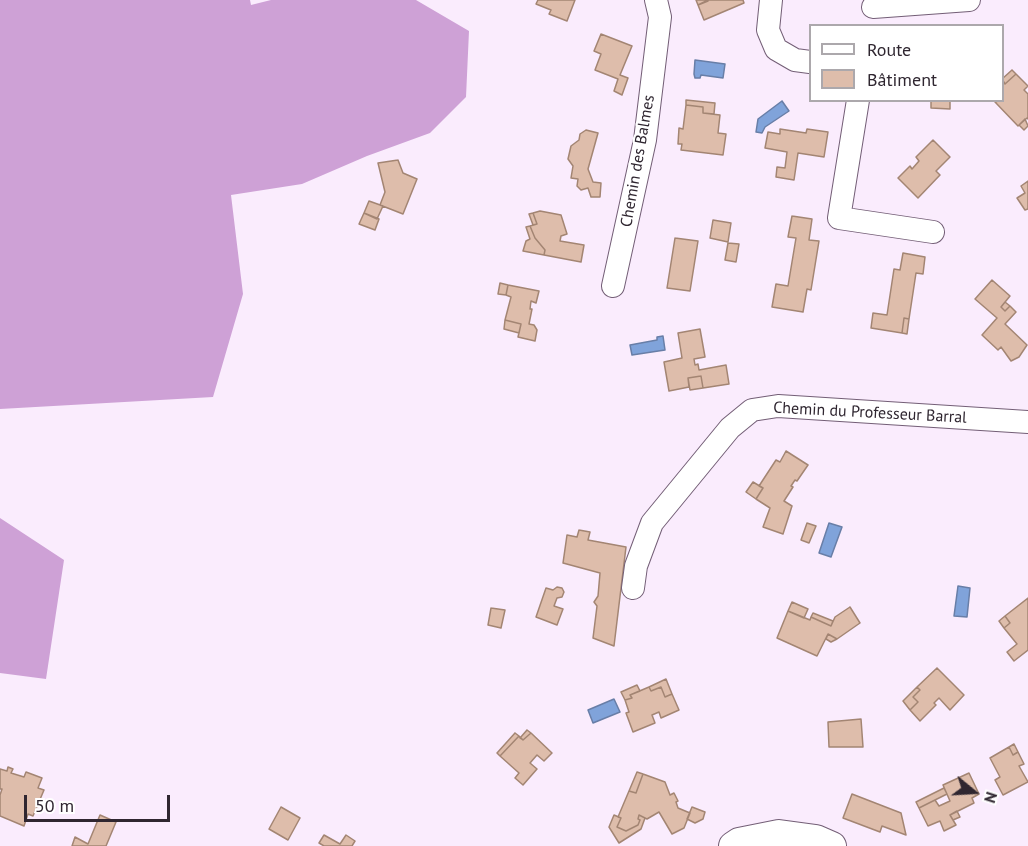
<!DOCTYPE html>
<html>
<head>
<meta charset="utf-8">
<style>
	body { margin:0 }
	#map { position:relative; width:1028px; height:846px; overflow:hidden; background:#faecfd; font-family:"PT Sans",sans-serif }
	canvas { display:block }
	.legend { position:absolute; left:809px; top:24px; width:195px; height:78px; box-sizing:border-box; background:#fff; border:2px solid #aca8ac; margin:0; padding:8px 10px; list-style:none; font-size:18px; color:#2f2630 }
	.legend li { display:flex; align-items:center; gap:12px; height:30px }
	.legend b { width:30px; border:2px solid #aca8ac }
	.north { position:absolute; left:944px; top:762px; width:60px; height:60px; -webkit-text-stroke:4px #fff; paint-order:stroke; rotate:108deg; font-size:16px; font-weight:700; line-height:24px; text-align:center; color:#2f2630 }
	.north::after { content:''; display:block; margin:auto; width:21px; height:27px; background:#2f2630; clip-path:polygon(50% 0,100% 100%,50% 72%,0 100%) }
	.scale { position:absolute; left:24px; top:795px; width:146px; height:27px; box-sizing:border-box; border:3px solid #2f2630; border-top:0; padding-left:8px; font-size:18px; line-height:21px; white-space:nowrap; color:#2f2630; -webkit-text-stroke:4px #fff; paint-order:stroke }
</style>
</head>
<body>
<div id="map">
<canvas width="1028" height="846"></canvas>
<ul class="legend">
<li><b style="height:8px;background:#fff"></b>Route</li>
<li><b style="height:16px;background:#debdab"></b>Bâtiment</li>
</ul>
<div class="north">N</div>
<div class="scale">50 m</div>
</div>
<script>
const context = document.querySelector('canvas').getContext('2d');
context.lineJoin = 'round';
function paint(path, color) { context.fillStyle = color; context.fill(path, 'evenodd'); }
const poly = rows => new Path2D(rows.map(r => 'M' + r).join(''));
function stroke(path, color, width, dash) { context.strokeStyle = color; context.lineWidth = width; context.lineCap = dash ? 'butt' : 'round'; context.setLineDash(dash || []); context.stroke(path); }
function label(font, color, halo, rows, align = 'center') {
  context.font = font + ' "PT Sans",sans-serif'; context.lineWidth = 4.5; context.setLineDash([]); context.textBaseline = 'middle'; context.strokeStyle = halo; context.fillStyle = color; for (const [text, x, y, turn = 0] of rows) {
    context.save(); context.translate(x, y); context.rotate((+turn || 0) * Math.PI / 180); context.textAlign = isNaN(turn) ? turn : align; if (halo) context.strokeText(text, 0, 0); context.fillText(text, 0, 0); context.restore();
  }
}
paint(poly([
	[0,0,250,0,251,5,271,0,416,0,469,31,466,97,430,133,367,156,302,184,231,195,243,294,213,397,0,409],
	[0,518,64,560,46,679,0,673]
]), '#cea1d6');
const water = poly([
	[695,60,725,64,723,78,701,75,700,78,695,78,694,74,695,60],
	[782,101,789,111,765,127,762,133,756,132,758,119,782,101],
	[663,336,665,350,632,355,630,345,657,340,657,337,663,336],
	[829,523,842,527,831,557,819,553,829,523],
	[958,586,970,588,967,617,954,616,958,586],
	[614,699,620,712,593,723,588,710,614,699]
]);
paint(water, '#80a3da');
stroke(water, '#687ea7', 1.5);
const building = poly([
	[538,0,575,0,567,21,549,14,551,10,536,4,538,0],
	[696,0,708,0,708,1,698,5,696,0],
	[708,0,743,0,744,3,704,20,698,5,708,0],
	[601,34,632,46,620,75,628,78,622,95,614,91,618,79,595,70,601,54,594,51,601,34],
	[1012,70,1016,74,1005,84,1002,79,1012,70],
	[1016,74,1028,86,1024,90,1028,94,1028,119,1027,118,1018,126,995,102,1002,100,1002,81,1005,84,1016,74],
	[686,100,715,103,714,114,703,113,703,107,686,105,686,100],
	[931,100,950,100,950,109,931,108,931,100],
	[686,105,703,107,703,113,720,115,718,133,726,134,723,155,681,150,682,144,678,144,679,128,683,129,686,105],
	[1025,119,1028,126,1024,130,1019,125,1025,119],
	[780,129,806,133,807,129,828,132,824,157,798,153,794,180,776,177,777,167,785,168,787,152,765,148,768,132,780,134,780,129],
	[586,130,598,133,588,169,593,182,601,183,600,197,591,197,588,188,581,190,577,186,578,179,571,178,573,166,568,159,571,146,579,140,580,134,586,130],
	[933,140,950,157,936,171,940,175,918,198,898,178,910,166,912,169,919,161,916,157,933,140],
	[398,160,403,173,417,179,403,214,380,205,385,192,378,163,398,160],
	[1028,181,1028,209,1025,210,1017,198,1025,193,1021,186,1028,181],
	[369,201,383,206,377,219,364,213,369,201],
	[540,211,561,215,567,234,561,236,560,241,584,245,581,262,544,255,545,250,535,238,530,226,537,224,533,213,540,211],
	[364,213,379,219,375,230,359,224,364,213],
	[533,213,537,224,533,225,529,214,533,213],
	[792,216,812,219,809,240,819,241,811,290,807,289,803,312,772,307,776,284,788,286,796,238,788,237,792,216],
	[713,220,731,223,728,242,710,238,713,220],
	[530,226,535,238,545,250,544,255,523,251,526,241,530,239,526,227,530,226],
	[675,238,698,241,690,291,667,288,675,238],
	[728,243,739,244,736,262,725,260,728,243],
	[903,253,925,257,923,274,916,273,909,319,904,318,902,333,871,328,873,313,887,315,894,269,900,270,903,253],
	[992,280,1010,296,1001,307,1005,311,1010,306,1016,312,1005,324,1027,345,1019,357,1011,361,1001,347,998,350,982,335,997,318,975,299,992,280],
	[500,283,508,285,506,295,498,294,500,283],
	[508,285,539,291,536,303,531,301,530,309,532,309,529,324,534,325,537,330,535,341,518,337,521,324,505,320,511,297,506,295,508,285],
	[1005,302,1010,306,1005,311,1001,307,1005,302],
	[904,318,909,319,907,334,902,333,904,318],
	[505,320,521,324,519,333,504,329,505,320],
	[700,329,705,357,694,359,695,365,698,364,699,370,726,365,729,384,703,388,701,376,688,378,689,387,669,391,664,362,682,358,678,333,700,329],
	[701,376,703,388,690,390,688,378,701,376],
	[786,451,808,465,797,481,795,480,791,486,793,487,784,501,792,506,783,534,763,527,770,508,756,499,763,488,759,486,776,460,780,462,786,451],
	[753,482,763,488,756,499,746,492,753,482],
	[807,523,816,526,809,543,801,540,807,523],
	[579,530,590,532,588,540,626,547,614,646,593,638,597,606,594,602,598,596,600,573,563,563,567,535,577,537,579,530],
	[557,587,562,588,564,592,562,597,557,598,554,606,563,609,557,625,536,617,546,588,553,590,557,587],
	[1028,598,1028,650,1014,661,1007,652,1017,644,1004,628,1010,623,1005,616,1028,598],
	[792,602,808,609,804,618,788,611,792,602],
	[850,607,860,623,837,639,828,634,817,656,777,638,788,611,810,620,811,617,831,626,835,617,850,607],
	[491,608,505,610,501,628,488,625,491,608],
	[813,613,833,621,831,626,811,617,813,613],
	[1005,616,1010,623,1004,628,999,621,1005,616],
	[828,634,837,639,831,642,826,639,828,634],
	[937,668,964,695,950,710,939,698,934,703,936,705,920,721,910,710,918,702,913,697,920,690,917,687,937,668],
	[666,679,672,694,665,697,661,687,651,691,649,687,666,679],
	[637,685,640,691,630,695,632,698,625,700,621,692,637,685],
	[649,687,651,691,661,687,665,697,672,694,679,710,661,718,659,712,652,715,655,723,633,732,626,713,629,712,625,700,632,698,630,695,649,687],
	[917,687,920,690,913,697,918,702,910,710,903,701,917,687],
	[861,719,863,747,829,747,828,722,861,719],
	[527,730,531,733,523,740,520,738,527,730],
	[515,733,519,736,500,756,497,753,515,733],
	[531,733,552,753,544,761,537,755,530,763,537,769,523,785,515,778,519,773,500,756,519,736,523,740,531,733],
	[1014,744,1018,752,1013,755,1009,747,1014,744],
	[1009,747,1013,755,1018,752,1024,764,1019,766,1028,782,1003,795,995,780,1000,777,990,758,1009,747],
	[8,767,13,769,11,773,24,777,26,772,42,778,38,788,44,790,33,816,28,814,24,826,0,816,0,795,2,789,0,789,0,769,7,771,8,767],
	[637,772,643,774,636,793,629,791,637,772],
	[969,773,979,794,972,798,974,803,950,815,956,825,944,831,940,821,928,826,919,808,935,800,939,806,950,801,943,785,969,773],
	[643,774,665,782,670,795,674,793,678,801,676,802,678,808,690,813,684,828,672,834,659,812,647,819,639,815,638,819,640,820,638,825,626,831,617,827,621,818,618,817,629,791,636,793,643,774],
	[944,788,947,794,919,808,916,802,944,788],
	[852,794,901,813,906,835,882,826,880,832,843,818,852,794],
	[281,807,300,818,288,840,269,829,281,807],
	[692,807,705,812,703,819,695,823,687,819,692,807],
	[957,811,960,817,953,820,950,815,957,811],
	[100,815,116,822,106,846,72,846,75,837,88,844,100,815],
	[614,815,621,818,617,827,626,831,638,825,640,820,638,819,639,815,645,818,641,829,619,843,609,827,614,815],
	[324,835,340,844,346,835,355,841,352,846,324,846,319,843,324,835]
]);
paint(building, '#debdab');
stroke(building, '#a38573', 1.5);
const minor = poly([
	[771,0,768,30,776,49,795,60,810,62],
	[873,7,969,0],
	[858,100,839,218,933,232],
	[613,286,645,140,660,17,656,0],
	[633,588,636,566,652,523,730,428,752,410,778,406,1028,422]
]);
const tertiary = poly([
	[733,846,739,842,779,834,816,839,832,846]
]);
stroke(minor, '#735e76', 24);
stroke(tertiary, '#735e76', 30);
stroke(minor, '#fff', 22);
stroke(tertiary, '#fff', 28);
label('16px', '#2f2630', '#fff', [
	["Chemin des Balmes",638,161,-80],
	["Chemin du Professeur Barral",870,413,3]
]);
</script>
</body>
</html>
